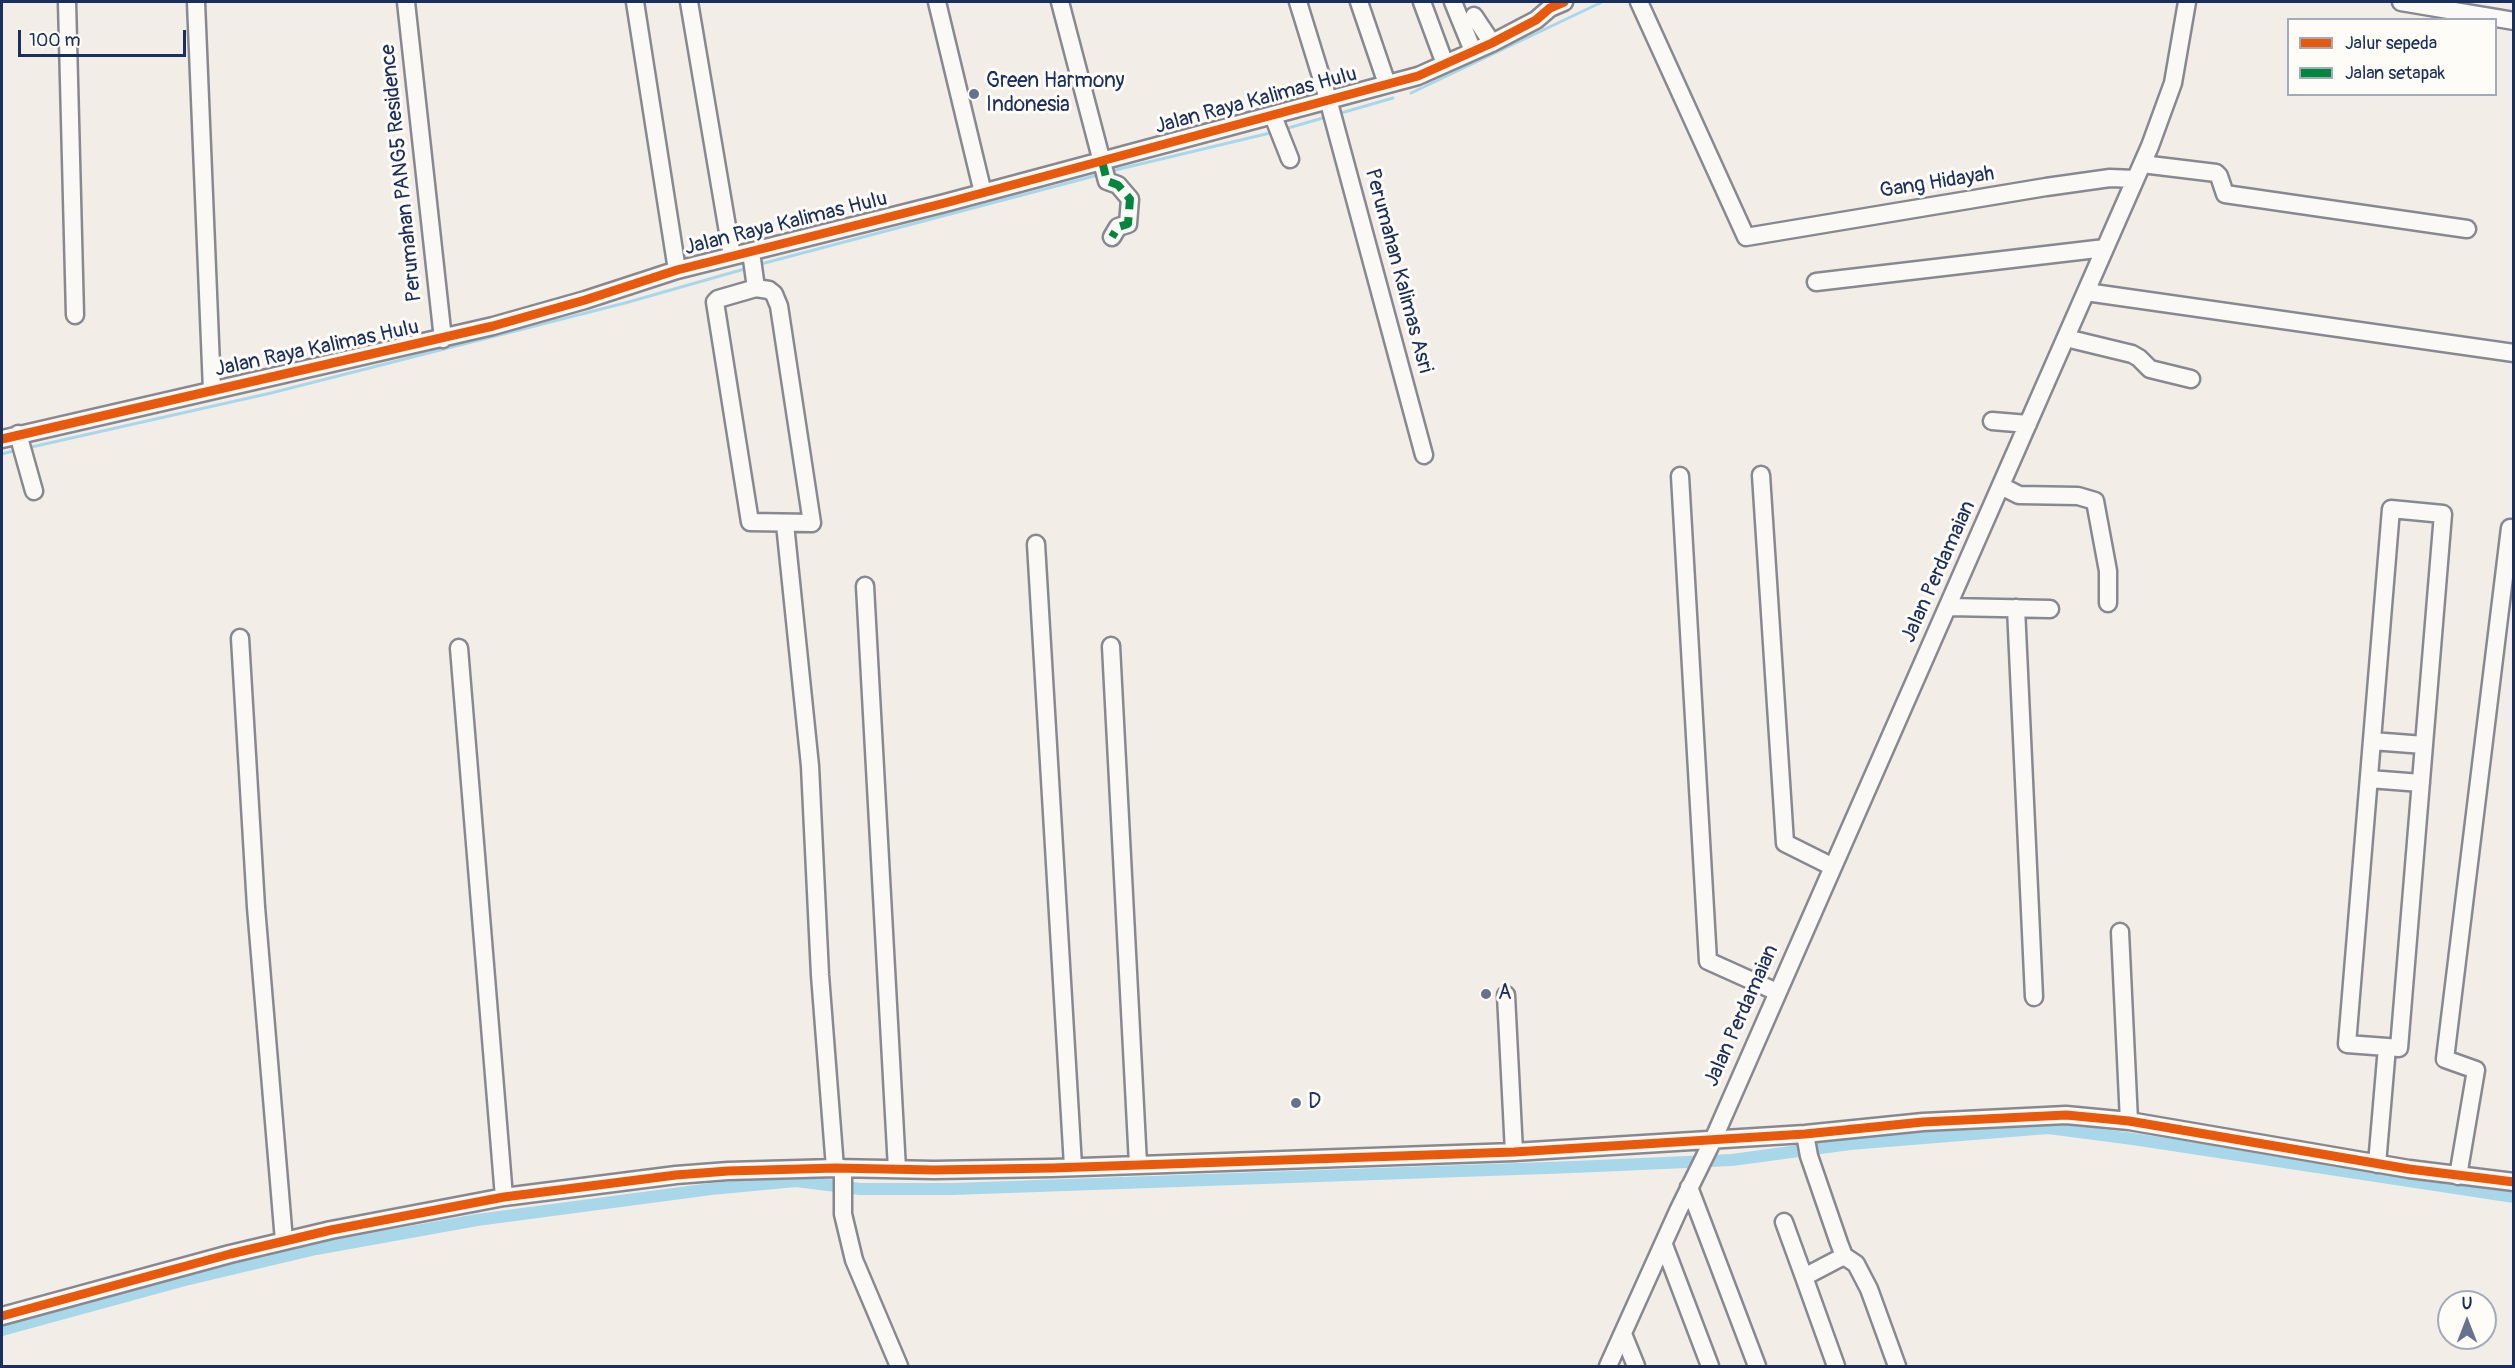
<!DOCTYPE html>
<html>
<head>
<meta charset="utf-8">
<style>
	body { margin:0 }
	#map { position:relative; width:2515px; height:1368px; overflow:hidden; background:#f3ede8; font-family:Pangolin,sans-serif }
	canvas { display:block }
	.frame { position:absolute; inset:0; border:3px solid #1b2f5e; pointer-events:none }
	.legend { position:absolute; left:2287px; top:18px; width:210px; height:78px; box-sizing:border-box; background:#fdfcf7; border:2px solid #a3aaba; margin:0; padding:8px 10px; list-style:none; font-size:18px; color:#1b2f5e }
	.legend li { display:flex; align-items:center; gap:12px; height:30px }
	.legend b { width:30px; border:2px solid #a3aaba }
	.north { position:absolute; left:2437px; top:1290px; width:60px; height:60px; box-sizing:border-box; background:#fdfcf7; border:2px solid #a3aaba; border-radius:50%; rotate:0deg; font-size:16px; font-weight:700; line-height:24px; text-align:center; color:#1b2f5e }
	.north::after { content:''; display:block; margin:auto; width:21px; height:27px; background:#67728e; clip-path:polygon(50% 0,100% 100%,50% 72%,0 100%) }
	.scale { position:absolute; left:18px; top:30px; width:168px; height:27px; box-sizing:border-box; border:3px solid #1b2f5e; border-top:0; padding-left:8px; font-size:18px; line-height:21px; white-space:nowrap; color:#1b2f5e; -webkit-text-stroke:4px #fdfcf7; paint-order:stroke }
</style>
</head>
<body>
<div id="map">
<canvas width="2515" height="1368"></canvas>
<div class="frame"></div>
<ul class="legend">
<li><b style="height:8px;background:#e8590c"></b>Jalur sepeda</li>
<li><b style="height:8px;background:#00873e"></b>Jalan setapak</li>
</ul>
<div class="north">U</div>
<div class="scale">100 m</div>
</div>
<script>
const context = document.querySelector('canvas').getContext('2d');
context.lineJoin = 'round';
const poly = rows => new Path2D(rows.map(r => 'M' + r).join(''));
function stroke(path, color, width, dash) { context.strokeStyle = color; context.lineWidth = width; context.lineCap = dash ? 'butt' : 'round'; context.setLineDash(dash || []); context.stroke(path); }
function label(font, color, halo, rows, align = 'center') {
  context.font = font + ' Pangolin,sans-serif'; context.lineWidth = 6; context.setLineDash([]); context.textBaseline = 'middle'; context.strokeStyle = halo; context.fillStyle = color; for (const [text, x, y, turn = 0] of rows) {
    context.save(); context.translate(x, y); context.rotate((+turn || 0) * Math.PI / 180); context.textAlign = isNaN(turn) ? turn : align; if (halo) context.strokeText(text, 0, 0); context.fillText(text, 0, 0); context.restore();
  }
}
stroke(poly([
	[1411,93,1602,2],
	[1341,113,1393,98],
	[1288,128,1323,118],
	[1111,171,1270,133],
	[757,265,1098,175],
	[27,448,271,393,625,303,748,268],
	[2,454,17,450]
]), '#a9d7ea', 3);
stroke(poly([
	[2,1330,185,1280,316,1249,477,1220,711,1189,796,1181,860,1189,953,1189,1574,1167,1732,1160,1850,1144,2048,1128,2133,1139,2514,1197]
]), '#a9d7ea', 12);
const minor = poly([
	[67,2,75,315],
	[196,2,212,390],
	[406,2,443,339],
	[635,2,677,270],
	[689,2,732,256],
	[937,2,983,193],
	[1060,2,1107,181,1118,185,1130,199,1128,224,1118,227,1112,237],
	[1298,2,1328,99,1424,455],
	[1359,2,1387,84],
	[1422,2,1445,64],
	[1453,2,1473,51],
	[1639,2,1746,237,2046,187,2110,178,2135,179],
	[2401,2,2514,21],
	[1474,16,1492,43],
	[1273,116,1290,159],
	[2142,164,2216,173,2219,176,2225,194,2467,229],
	[751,252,756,288,769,290,774,294,779,306,812,523,750,522,715,302,718,299,756,288],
	[1816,282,2105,248],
	[2086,292,2514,353],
	[2066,338,2132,354,2139,358,2150,369,2191,379],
	[1992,421,2028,424],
	[18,434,34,491],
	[2,439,493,326,585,300,677,270,945,203,1418,76,1492,43,1536,20,1550,8,1564,2],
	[1761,475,1785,843,1833,867],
	[1680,476,1708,961,1777,992],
	[2001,486,2019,495,2078,496,2095,501,2108,571,2108,603],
	[785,524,810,766,820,975,835,1168],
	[1036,544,1073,1166],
	[865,586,897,1169],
	[1949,607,2050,609],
	[2016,608,2034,997],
	[240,638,256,907,284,1241],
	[1111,646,1138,1164],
	[459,648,504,1197],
	[2372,741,2424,745],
	[2369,779,2421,783],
	[2120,932,2129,1121],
	[1506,995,1514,1152],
	[1805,1134,1809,1156,1839,1243,1844,1256,1856,1264,1869,1289,1897,1366],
	[2377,1164,2387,1047,2399,1048,2443,514,2391,509,2347,1044,2387,1047],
	[843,1168,843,1214,854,1260,899,1366],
	[2458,1176,2476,1070,2445,1059,2510,528],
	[1689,1187,1757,1366],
	[1784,1222,1804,1277],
	[1664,1245,1710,1366],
	[2,1316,230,1254,331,1230,504,1197,676,1175,728,1171,835,1168,934,1170,1052,1168,1514,1152,1805,1134,1923,1122,2066,1115,2129,1121,2409,1169,2514,1182],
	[1623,1334,1636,1366],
	[1608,1366,1678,1211,1713,1140,2150,146,2173,83,2187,2],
	[1836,1366,1804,1277,1844,1256]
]);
stroke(minor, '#888990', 21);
stroke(minor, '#faf9f6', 16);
stroke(poly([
	[1102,161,1107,181,1118,185,1130,199,1128,224,1118,227,1112,237]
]), '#00873e', 8, [15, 8]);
stroke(poly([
	[2,439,493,326,585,300,677,270,945,203,1418,76,1492,43,1536,20,1550,8,1564,2],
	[2,1316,230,1254,331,1230,504,1197,676,1175,728,1171,835,1168,934,1170,1052,1168,1514,1152,1805,1134,1923,1122,2066,1115,2129,1121,2409,1169,2514,1182]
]), '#e8590c', 9);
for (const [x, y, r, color] of [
	[974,94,6,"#67728e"],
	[1486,994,6,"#67728e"],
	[1296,1103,6,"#67728e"]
]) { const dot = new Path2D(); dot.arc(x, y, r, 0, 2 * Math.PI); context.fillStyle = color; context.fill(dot); stroke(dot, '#fdfcf7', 2); }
label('21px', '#1b2f5e', '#fdfcf7', [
	["Green Harmony",986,82],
	["Indonesia",986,106],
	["A",1498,994],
	["D",1308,1103]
], 'left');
label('21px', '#1b2f5e', '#fdfcf7', [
	["Jalan Raya Kalimas Hulu",1256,101,-15],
	["Perumahan PANG5 Residence",402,173,-96],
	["Gang Hidayah",1937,183,-9],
	["Jalan Raya Kalimas Hulu",786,224,-14],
	["Perumahan Kalimas Asri",1398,271,75],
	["Jalan Raya Kalimas Hulu",317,349,-12],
	["Jalan Perdamaian",1939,572,-66],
	["Jalan Perdamaian",1742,1016,-66]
]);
</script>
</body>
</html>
